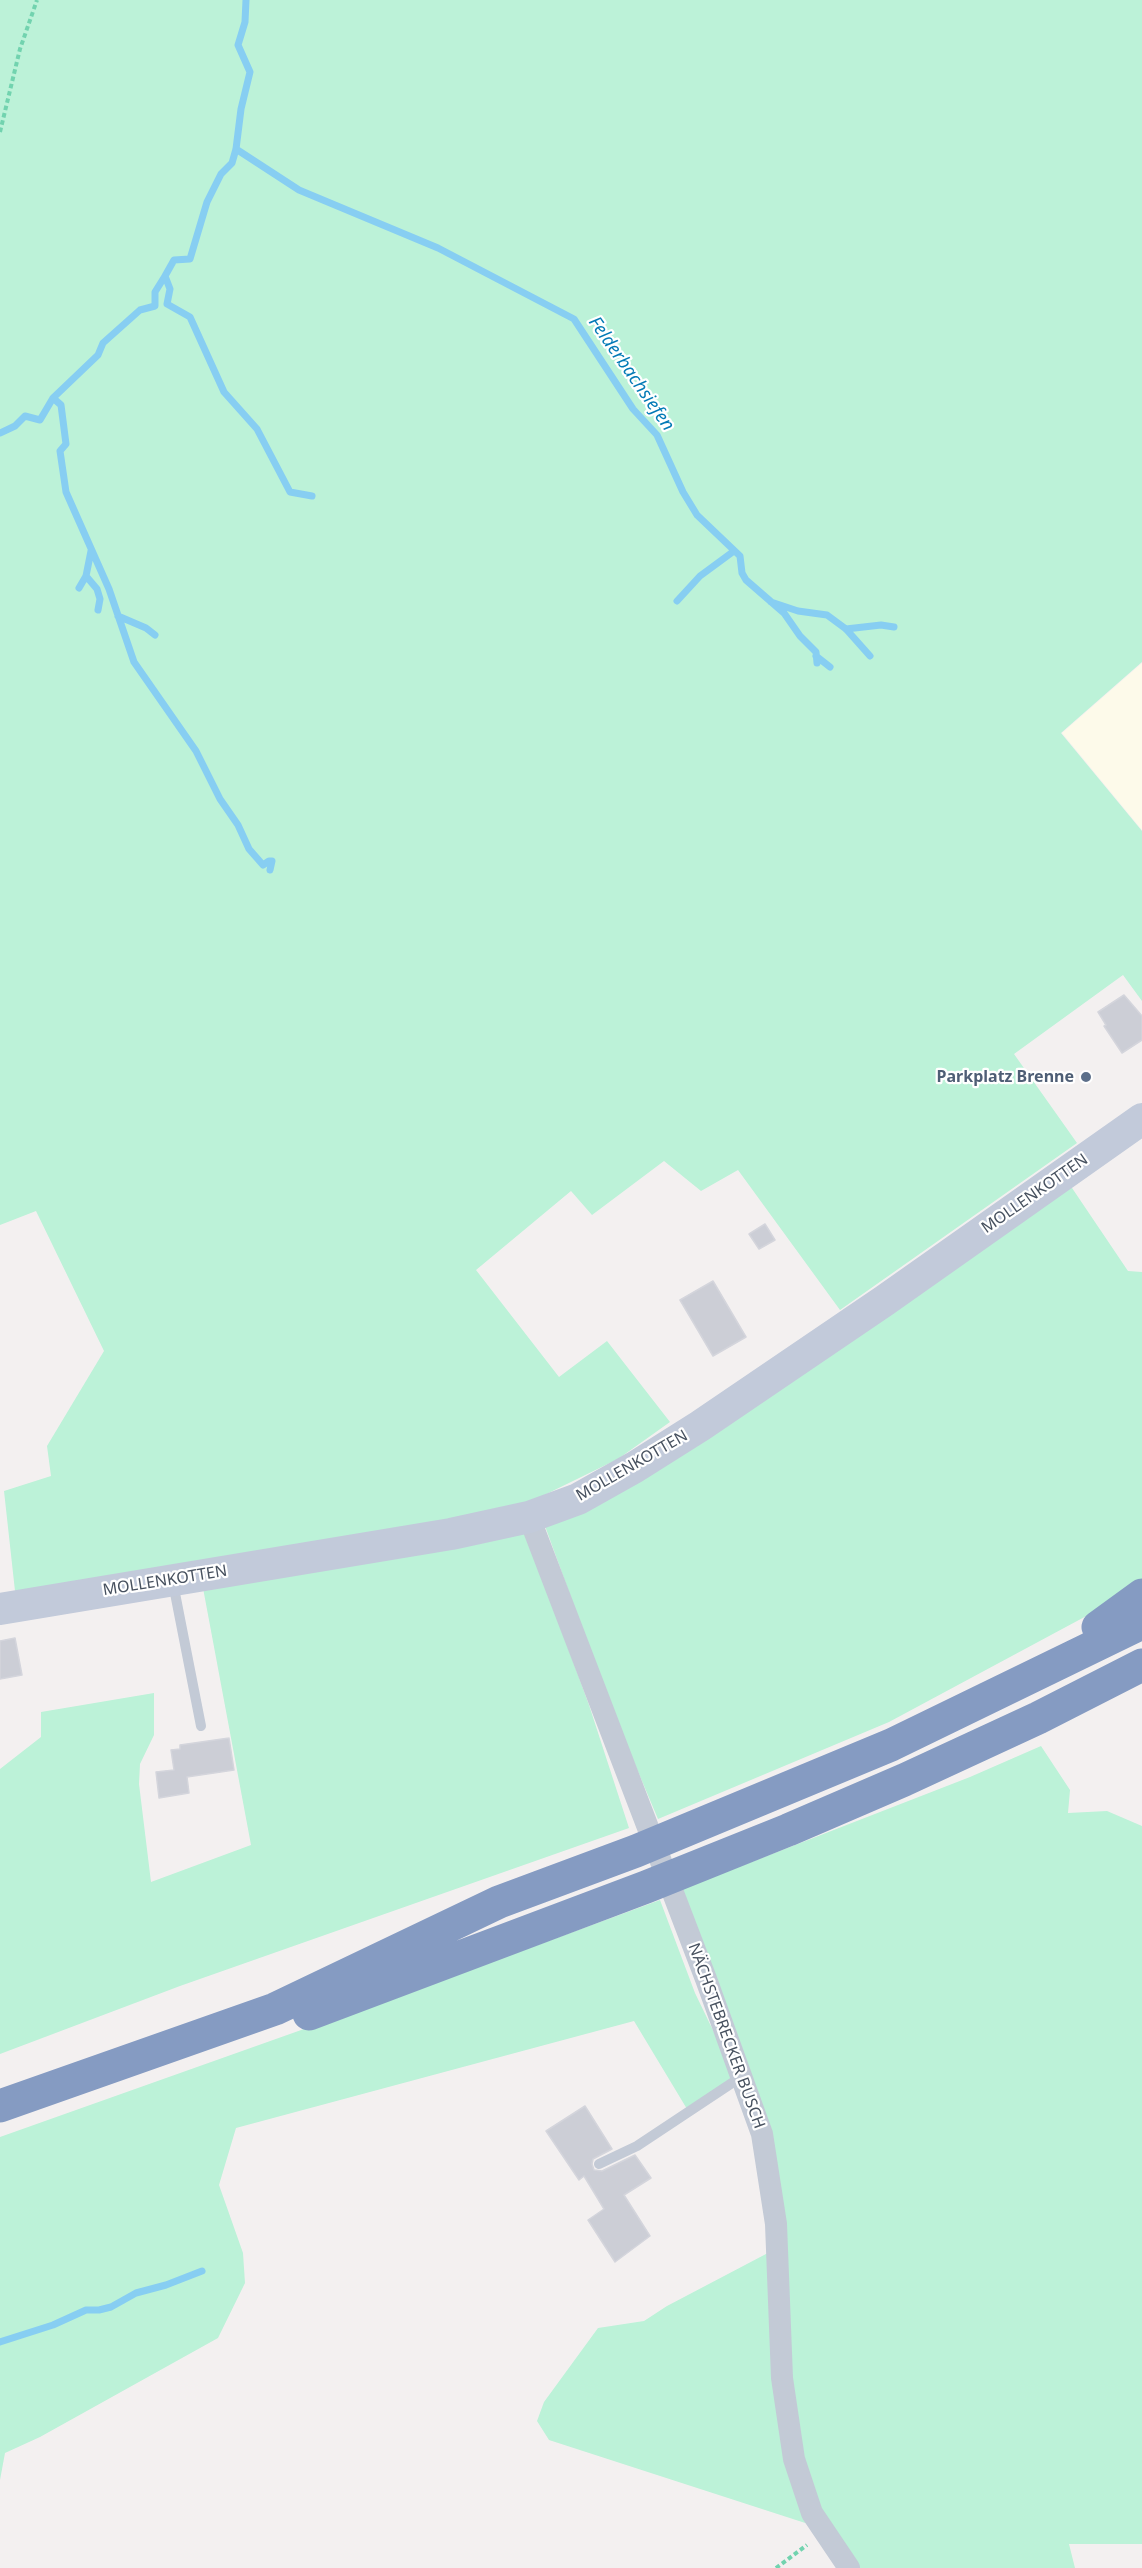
<!DOCTYPE html>
<html>
<head>
<meta charset="utf-8">
<style>
	body { margin:0 }
	canvas { display:block; background:#f3f0f0 }
</style>
</head>
<body>
<canvas width="1142" height="2568"></canvas>
<script>
const context = document.querySelector('canvas').getContext('2d');
context.lineJoin = 'round';
function paint(path, color) { context.fillStyle = color; context.fill(path, 'evenodd'); }
const poly = rows => new Path2D(rows.map(r => 'M' + r).join(''));
function stroke(path, color, width, dash) { context.strokeStyle = color; context.lineWidth = width; context.lineCap = dash ? 'butt' : 'round'; context.setLineDash(dash || []); context.stroke(path); }
function label(font, color, halo, rows, align = 'center') {
  context.font = font + ' "Noto Sans",sans-serif'; context.lineWidth = 4.5; context.setLineDash([]); context.textBaseline = 'middle'; context.strokeStyle = halo; context.fillStyle = color; for (const [text, x, y, turn = 0] of rows) {
    context.save(); context.translate(x, y); context.rotate((+turn || 0) * Math.PI / 180); context.textAlign = isNaN(turn) ? turn : align; if (halo) context.strokeText(text, 0, 0); context.fillText(text, 0, 0); context.restore();
  }
}
paint(poly([
	[1142,663,1142,830,1062,733]
]), '#fdfaea');
paint(poly([
	[0,0,1142,0,1142,662,1061,733,1142,831,1142,1001,1123,975,1014,1054,1077,1143,840,1310,738,1170,701,1191,664,1161,592,1215,571,1191,476,1270,559,1377,607,1341,670,1422,618,1459,528,1503,419,1525,15,1591,4,1491,51,1476,47,1446,104,1351,36,1211,0,1225],
	[1070,1185,1128,1271,1142,1272,1142,1579,1118,1599,889,1722,658,1819,610,1705,545,1526],
	[525,1530,589,1705,629,1828,180,1986,0,2054,0,1769,41,1737,41,1712,154,1693,154,1735,140,1764,139,1784,151,1882,251,1845,203,1588],
	[1041,1746,1070,1790,1068,1813,1107,1811,1142,1826,1142,2544,1069,2544,1075,2568,860,2568,833,2532,549,2440,537,2421,544,2402,598,2328,644,2321,667,2306,785,2244,682,1889,970,1777],
	[660,1900,695,1993,735,2076,687,2109,634,2021,236,2128,219,2185,243,2253,245,2283,218,2338,40,2437,5,2453,0,2480,0,2137,456,1975]
]), '#bcf2d8');
stroke(poly([
	[246,0,245,22,238,45,250,72,241,109,236,149,232,163,221,174,207,202,190,259,174,260,165,276,170,289,167,304,190,317,224,392,257,429,290,492,312,496],
	[236,149,299,190,438,248,574,319,633,409,657,435,683,492,697,515,740,556,742,573,746,580,784,613,800,636,816,652,817,663],
	[165,276,155,292,155,306,140,310,103,343,98,355,53,398,61,405,66,444,60,451,66,492,109,589,134,662,196,751,220,799,238,825,249,849,263,865,269,861,272,861,270,870],
	[0,433,15,426,25,416,40,420,53,398],
	[86,576,97,589,100,599,98,610],
	[79,588,86,576,91,551],
	[677,601,700,576,734,551],
	[771,602,798,611,827,615,846,629,870,656],
	[118,616,146,628,155,635],
	[846,629,881,625,894,627],
	[816,656,830,667],
	[0,2342,53,2325,86,2310,99,2310,111,2307,136,2293,166,2285,202,2271]
]), '#87cef2', 7);
const building = poly([
	[1124,995,1142,1016,1142,1040,1122,1053,1104,1026,1106,1025,1098,1012,1124,995],
	[765,1224,775,1240,759,1249,749,1234,765,1224],
	[713,1281,746,1337,713,1356,680,1300,713,1281],
	[15,1638,22,1675,0,1679,0,1641,15,1638],
	[229,1738,234,1770,187,1777,189,1793,159,1798,156,1772,174,1770,171,1750,180,1749,180,1745,229,1738],
	[585,2106,612,2149,593,2159,592,2164,594,2170,602,2171,635,2155,651,2178,624,2195,650,2236,615,2262,588,2220,604,2209,584,2176,579,2180,546,2131,585,2106]
]);
paint(building, '#ccced6');
stroke(building, '#d4d5dc', 1.5);
stroke(poly([
	[0,132,20,49,37,0],
	[776,2568,807,2545]
]), '#72d3af', 4, [4.5, 3]);
stroke(poly([
	[173,1583,201,1726],
	[599,2164,637,2146,741,2077]
]), '#c3cad6', 10);
stroke(poly([
	[529,1517,706,1979,762,2134,776,2224,782,2378,794,2459,812,2513,849,2568]
]), '#c3cad6', 22);
stroke(poly([
	[0,1609,451,1534,529,1517,578,1499,635,1467,700,1426,884,1301,1142,1119]
]), '#c2cada', 32);
stroke(poly([
	[1098,1627,1142,1595],
	[309,2014,646,1887,788,1830,904,1780,1038,1718,1142,1665],
	[0,2106,275,2009,499,1902,636,1851,891,1745,1142,1623]
]), '#859bc2', 33);
for (const [x, y, r, color] of [
	[1086,1077,6,"#5c6f8a"]
]) { const dot = new Path2D(); dot.arc(x, y, r, 0, 2 * Math.PI); context.fillStyle = color; context.fill(dot); stroke(dot, '#fff', 2); }
label('bold 16px', '#4e5e75', '#fff', [
	["Parkplatz Brenne",1074,1077]
], 'right');
label('16px', '#47515f', '#fff', [
	["MOLLENKOTTEN",1035,1194,-35],
	["MOLLENKOTTEN",632,1466,-30],
	["MOLLENKOTTEN",165,1581,-9],
	["NÄCHSTEBRECKER BUSCH",726,2036,70]
]);
label('italic 18px', '#037ab6', '#fff', [
	["Felderbachsiefen",631,374,55]
]);
</script>
</body>
</html>
